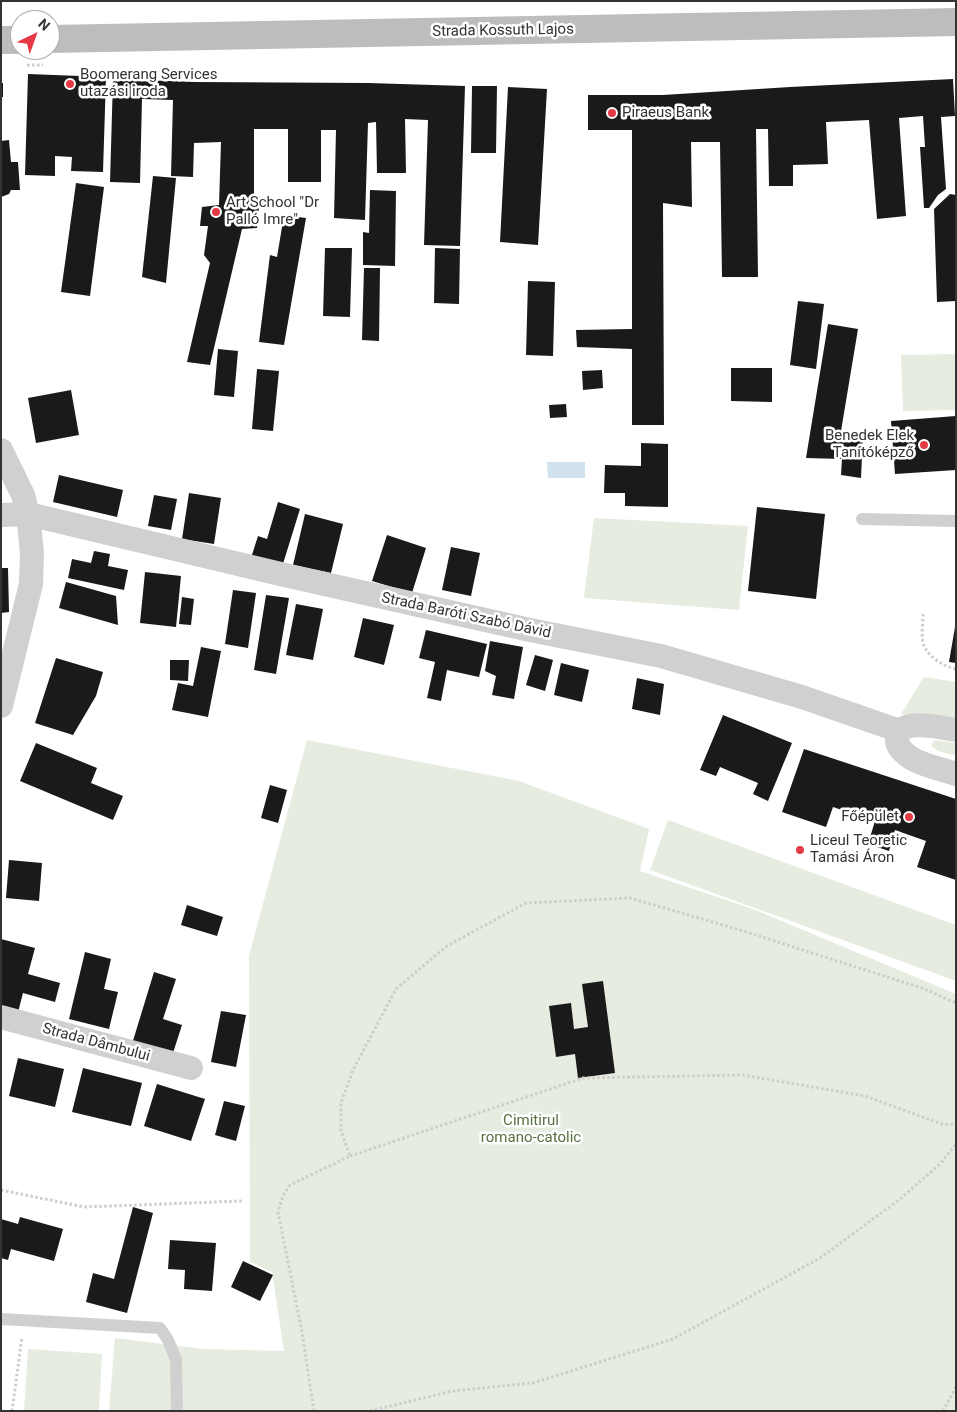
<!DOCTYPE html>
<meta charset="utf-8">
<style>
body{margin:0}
#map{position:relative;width:957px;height:1412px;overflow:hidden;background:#fff;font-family:Roboto,sans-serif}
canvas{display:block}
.frame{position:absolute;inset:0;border:2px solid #333;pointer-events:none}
.north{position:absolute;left:10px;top:10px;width:50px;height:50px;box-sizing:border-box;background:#fff;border:1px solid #adadad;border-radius:50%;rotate:42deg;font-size:14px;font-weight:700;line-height:20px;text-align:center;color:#333}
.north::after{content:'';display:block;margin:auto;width:18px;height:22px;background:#e63946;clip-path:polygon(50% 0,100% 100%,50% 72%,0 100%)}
</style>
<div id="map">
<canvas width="957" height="1412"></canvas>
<div class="frame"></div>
<div class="north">N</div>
</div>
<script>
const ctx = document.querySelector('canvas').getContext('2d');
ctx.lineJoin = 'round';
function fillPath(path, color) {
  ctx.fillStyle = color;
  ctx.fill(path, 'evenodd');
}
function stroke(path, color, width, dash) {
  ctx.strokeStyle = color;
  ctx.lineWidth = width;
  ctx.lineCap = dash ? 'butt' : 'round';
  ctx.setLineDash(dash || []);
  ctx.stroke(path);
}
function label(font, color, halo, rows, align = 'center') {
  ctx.font = font + ' Roboto,sans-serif';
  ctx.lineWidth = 5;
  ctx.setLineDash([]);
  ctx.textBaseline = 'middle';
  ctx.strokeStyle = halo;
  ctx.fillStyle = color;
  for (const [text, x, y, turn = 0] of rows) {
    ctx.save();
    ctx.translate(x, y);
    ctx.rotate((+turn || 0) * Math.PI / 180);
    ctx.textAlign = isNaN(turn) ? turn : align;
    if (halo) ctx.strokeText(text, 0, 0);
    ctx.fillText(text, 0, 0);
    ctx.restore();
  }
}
const green = new Path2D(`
 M956,354V410L903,411L901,355Z
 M594,518L748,526L739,610L584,598Z
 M924,677L956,682V721L901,714Z
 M307,740L519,781L649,829L640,871L753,909L956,994V1411H109L115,1338L203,1349L284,1351L272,1272L250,1262L249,956Z
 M934,740L956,743V756L938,751L931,746Z
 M668,820L956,925V981L650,870Z
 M28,1349L102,1354L99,1411H24Z`);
const water = new Path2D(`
 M547,462H585V478H548Z`);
const building = new Path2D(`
 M28,74L106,77L103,172L71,171L72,157L55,156V176L25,175Z
 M113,79L196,82L368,83L465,86L460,246L424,245L428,120L405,119L406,173H377L376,122L368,123L365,220L334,218L336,130H321V182H288V129H254V197L260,196L257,228L242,229L210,365L187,362L210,263L204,255L208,226H200L202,207L219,205L221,142L194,143L193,177L171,176L173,100L142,99L140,183L110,182Z
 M953,79L955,116L941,117L946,189L938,195L929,208H924L920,147H925L923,116L899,118L906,216L877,219L869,120L826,122L828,164L793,165V186H769L768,129H756L758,277H722L720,142H691L692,207L663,203L664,425H632V349L577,347L576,330L632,329V130H588V95H663L790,87Z
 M1,83H3V97H1Z
 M472,86H497L496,153H471Z
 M508,87L547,89L538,245L500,242Z
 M9,140L11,162H18L20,190H11L9,194L1,197V141Z
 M153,176L176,178L166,283L142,277Z
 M76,183L104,187L90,296L61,292Z
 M370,190L396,191L395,266L363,265V232L369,233Z
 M950,194L956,195V301L937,302L934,209Z
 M284,215L306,218L284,345L259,342L270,255L277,257Z
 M325,248H352L350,317L323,316Z
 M435,248L460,249L459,304L434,303Z
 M364,268H380L379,341L362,340Z
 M528,281L555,282L553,356L526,355Z
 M798,301L824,304L816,369L790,365Z
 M828,324L858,329L841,431L863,434L861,478L841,475L842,459L806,458Z
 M218,349L238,351L234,397L214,395Z
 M731,368H772V402L731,401Z
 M257,369L279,371L273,431L252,429Z
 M602,370L603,388L583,390L582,371Z
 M71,390L79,435L36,443L28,398Z
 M566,404L567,417L550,418L549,405Z
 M956,416V470L895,474L891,421Z
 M641,443L668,444V507L625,506V493H604L605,465L641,466Z
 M59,475L123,490L117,517L53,502Z
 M189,493L221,498L214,544L182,539Z
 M154,495L177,499L171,530L148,526Z
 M278,502L300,509L282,567L251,558L258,536L267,539Z
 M757,507L825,514L816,599L748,591Z
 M305,514L343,524L331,573L293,565Z
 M387,535L426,548L412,593L372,581Z
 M451,547L480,553L471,596L442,590Z
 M94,551L110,554L108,566L128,570L124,590L68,578L72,559L91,563Z
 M1,568H8L9,612L1,613Z
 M145,572L181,576L176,627L140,623Z
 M66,582L116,596L118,625L59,608Z
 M233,590L256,593L248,648L225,644Z
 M266,595L289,598L276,674L254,670Z
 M182,597L194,599L191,625L179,624Z
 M296,604L323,609L313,660L286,655Z
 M363,618L394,625L384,665L354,657Z
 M955,627H956V663L949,662Z
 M426,630L487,644L479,677L447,670L441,701L427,698L435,662L419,658Z
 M490,641L523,647L514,699L492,695L496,676L485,671Z
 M201,647L221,651L208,717L172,710L178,683L193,686Z
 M535,655L553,660L545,691L526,685Z
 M56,658L103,672L96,696L73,735L35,723Z
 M170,660H189L188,681L170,680Z
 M561,663L589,670L582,702L554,695Z
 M637,678L664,684L660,715L632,709Z
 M723,715L792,743L768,801L753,794L758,783L720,767L716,776L700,770Z
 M36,743L97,768L91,783L123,796L113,820L20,781Z
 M804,749L956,799V880L917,867L926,841L895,830L889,851L868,844L875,821L833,807L826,827L782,812Z
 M270,785L287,790L278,823L261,818Z
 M9,860L42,863L39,901L6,898Z
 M187,905L223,917L217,936L181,925Z
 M1,939L35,948L28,974L60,983L55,1002L23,993L17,1016L1,1012Z
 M85,952L111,959L104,989L118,992L109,1029L69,1019Z
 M154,972L176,979L163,1019L182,1025L172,1056L132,1044Z
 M603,981L615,1073L578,1078L575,1054L556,1057L549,1006L571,1003L574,1029L588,1027L582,984Z
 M221,1011L246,1015L236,1067L211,1062Z
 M18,1058L64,1069L55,1107L9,1096Z
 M83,1068L142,1083L131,1126L72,1112Z
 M157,1084L205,1099L191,1141L144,1126Z
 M224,1101L245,1106L236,1141L215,1135Z
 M133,1207L153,1213L127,1313L86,1302L93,1273L114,1279Z
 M20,1217L63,1229L54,1261L11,1249L8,1260L1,1258V1219L18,1224Z
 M170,1240L216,1243L212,1291L184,1289L185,1270L168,1269Z
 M243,1261L273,1275L260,1301L231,1287Z`);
const path = new Path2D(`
 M27,65H43
 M923,614C923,623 921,634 923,642C925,655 944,667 956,669
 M350,1156L583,1078L743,1075L865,1096L942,1124L956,1125
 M1,1190L84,1207L242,1201
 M12,1411L22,1337
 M314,1411L302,1332L278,1212L283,1196L290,1185L350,1156L341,1131V1103L353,1070L396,989L447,946L526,903L630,898L740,930L922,988L956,1003
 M370,1411L452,1391L533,1383L673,1339L820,1258L899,1200L940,1164L956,1144
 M943,1411L956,1387`);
const lane = new Path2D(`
 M862,519L956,521
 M1,1319L160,1328L168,1340L176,1360L177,1411`);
const street = new Path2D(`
 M1,450L23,495L28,514L32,553L31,584L1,706
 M1,515L28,514L289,576L530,630L661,656L802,697L900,731
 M956,730C943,728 896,716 897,740C897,747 905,754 911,758C924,766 941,769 956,774
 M1,1017L191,1068`);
const secondary = new Path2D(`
 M50,39L956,22
 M1,40H20`);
const markers = [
 [70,84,5,"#e63946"],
 [612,113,5,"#e63946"],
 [216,212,5,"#e63946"],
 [924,445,5,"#e63946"],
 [909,817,5,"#e63946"],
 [800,850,5,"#e63946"]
];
const streetNames = [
 ["Strada Kossuth Lajos",503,31,-1],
 ["Strada Baróti Szabó Dávid",466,616,12],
 ["Strada Dâmbului",96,1043,15]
];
const poiNames = [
 ["Boomerang Services",80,75],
 ["utazási iroda",80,92],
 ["Piraeus Bank",622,113],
 ["Art School \"Dr",226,203],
 ["Palló Imre\"",226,220],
 ["Benedek Elek",914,436,"right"],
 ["Tanítóképző",914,453,"right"],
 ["Főépület",899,817,"right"],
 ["Liceul Teoretic",810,841],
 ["Tamási Áron",810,858]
];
const parkNames = [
 ["Cimitirul",531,1121],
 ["romano-catolic",531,1138]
];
fillPath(green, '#e6ecdf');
fillPath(water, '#cfe2ee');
fillPath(building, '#1a1a1a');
stroke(path, '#cdcdcd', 3, [2.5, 2.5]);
stroke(lane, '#d0d0d0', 12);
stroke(street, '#d0d0d0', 24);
stroke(secondary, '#bdbdbd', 28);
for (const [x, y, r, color] of markers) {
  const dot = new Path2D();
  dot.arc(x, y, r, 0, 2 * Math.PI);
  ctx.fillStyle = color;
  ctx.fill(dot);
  stroke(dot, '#fff', 2);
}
label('15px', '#333', '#fff', streetNames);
label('15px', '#333', '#fff', poiNames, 'left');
label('15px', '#56703f', '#fff', parkNames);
</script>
